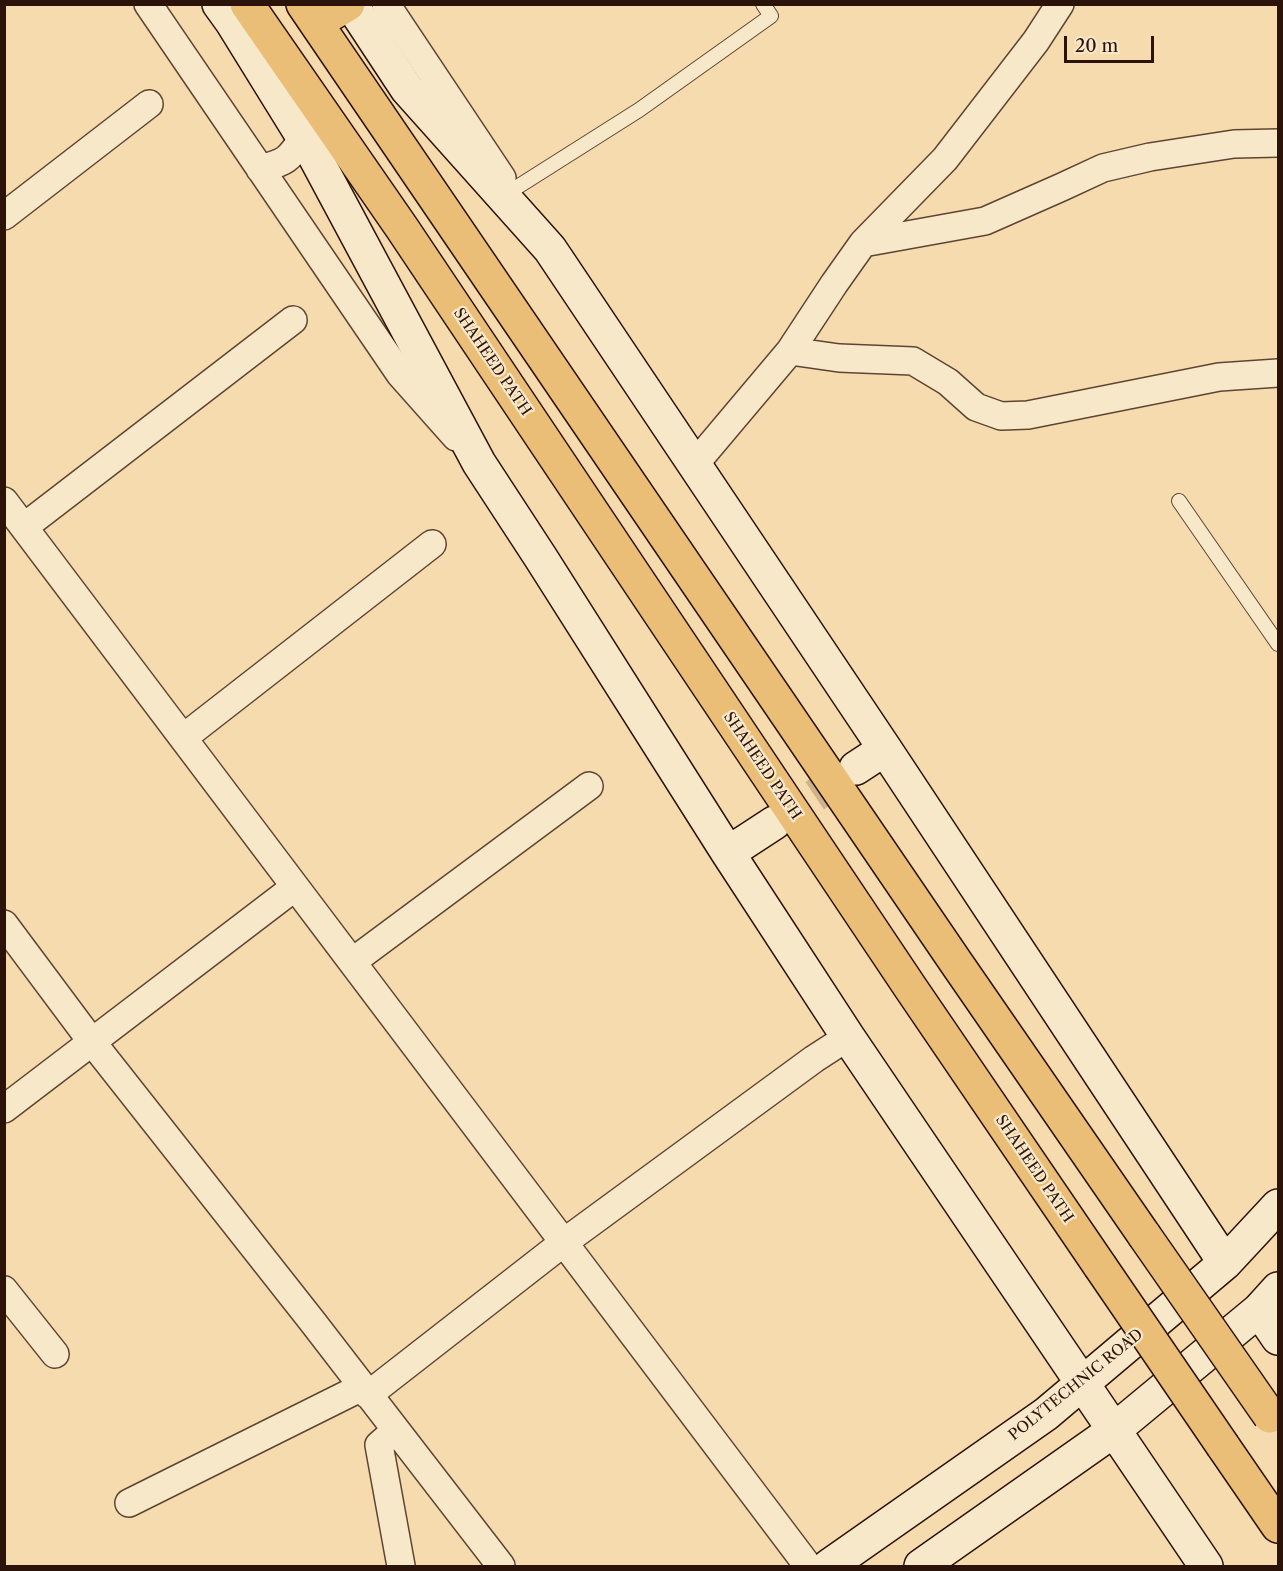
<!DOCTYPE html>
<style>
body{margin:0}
#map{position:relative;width:1283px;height:1571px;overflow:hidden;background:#f5dbad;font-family:"Libre Caslon Text",serif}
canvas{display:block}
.frame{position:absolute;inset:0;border:6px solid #2c130a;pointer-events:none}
.scale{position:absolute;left:1064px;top:36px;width:90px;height:27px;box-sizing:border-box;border:3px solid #2c130a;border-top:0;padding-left:8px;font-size:18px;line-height:21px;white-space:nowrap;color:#2c130a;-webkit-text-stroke:4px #f8e8ca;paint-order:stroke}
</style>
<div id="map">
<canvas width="1283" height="1571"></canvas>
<div class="frame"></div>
<div class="scale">20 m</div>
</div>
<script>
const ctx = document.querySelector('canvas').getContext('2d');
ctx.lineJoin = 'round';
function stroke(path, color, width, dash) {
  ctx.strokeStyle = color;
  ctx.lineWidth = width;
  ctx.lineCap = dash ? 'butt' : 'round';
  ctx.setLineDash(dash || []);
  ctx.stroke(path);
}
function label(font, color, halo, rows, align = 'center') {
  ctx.font = font + ' "Libre Caslon Text",serif';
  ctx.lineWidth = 4.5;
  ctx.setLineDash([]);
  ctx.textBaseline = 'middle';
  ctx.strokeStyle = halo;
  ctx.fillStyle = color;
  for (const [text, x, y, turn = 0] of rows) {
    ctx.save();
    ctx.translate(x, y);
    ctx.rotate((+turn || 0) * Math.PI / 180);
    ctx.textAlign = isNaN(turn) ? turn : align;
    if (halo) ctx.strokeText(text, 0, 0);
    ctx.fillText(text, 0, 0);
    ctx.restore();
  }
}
const secondaryTunnel = new Path2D(`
 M774,823L856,768`);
const lane = new Path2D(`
 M511,191L639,110L771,16L763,4
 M1179,501L1278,644`);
const street = new Path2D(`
 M148,4L400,374L456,437
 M386,4L502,178
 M260,169C287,162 288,160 304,137
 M4,216L149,104
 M863,243L985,221L1062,187L1103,168L1150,157L1234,144L1278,143
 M790,351L839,358L913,361L948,382L976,407L1001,416L1028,415L1219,377L1278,373
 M694,465L790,351L834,284L863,243L945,159L1036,41L1060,4
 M4,501L808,1566
 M24,527L293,320
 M183,738L432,544
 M4,924L92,1042L312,1321L501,1566
 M352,962L589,786
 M4,1109L295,887
 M4,1290L55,1354
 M368,1395L563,1243L814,1059L848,1037
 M396,1430L379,1445L401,1566
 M129,1503L362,1387`);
const secondary = new Path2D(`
 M219,4L232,22L313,153L479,463L541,558L728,853L848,1037L1206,1566
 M351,4L407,89L550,249L885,749L1225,1263
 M856,768L885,749
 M728,853L774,823
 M1259,1310L1278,1338
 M829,1566L1046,1414L1225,1263L1278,1206
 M921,1566L1113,1431L1259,1310L1278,1289`);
const highway = new Path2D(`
 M247,4L402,228L910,987L1100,1266
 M303,4L955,961L1144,1235
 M316,23L348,4
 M1223,1446L1278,1526`);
const highwayBridge = new Path2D(`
 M1144,1235L1270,1416
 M1100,1266L1223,1446`);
const streetNames = [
 ["SHAHEED PATH",492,362,56],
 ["SHAHEED PATH",762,766,56],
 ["SHAHEED PATH",1034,1169,56],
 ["POLYTECHNIC ROAD",1076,1385,-39]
];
stroke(secondaryTunnel, '#cdb38c', 33, [33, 16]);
stroke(lane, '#5e4533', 16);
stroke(street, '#5e4533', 30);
stroke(secondary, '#2c130a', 36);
stroke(highway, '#2c130a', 36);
stroke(lane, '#f8e8ca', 14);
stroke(street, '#f8e8ca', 27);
stroke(secondary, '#f8e8ca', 33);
stroke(highway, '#eabe76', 33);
stroke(highwayBridge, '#2c130a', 36, []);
stroke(highwayBridge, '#eabe76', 33);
label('15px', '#2c130a', '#f8e8ca', streetNames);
</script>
